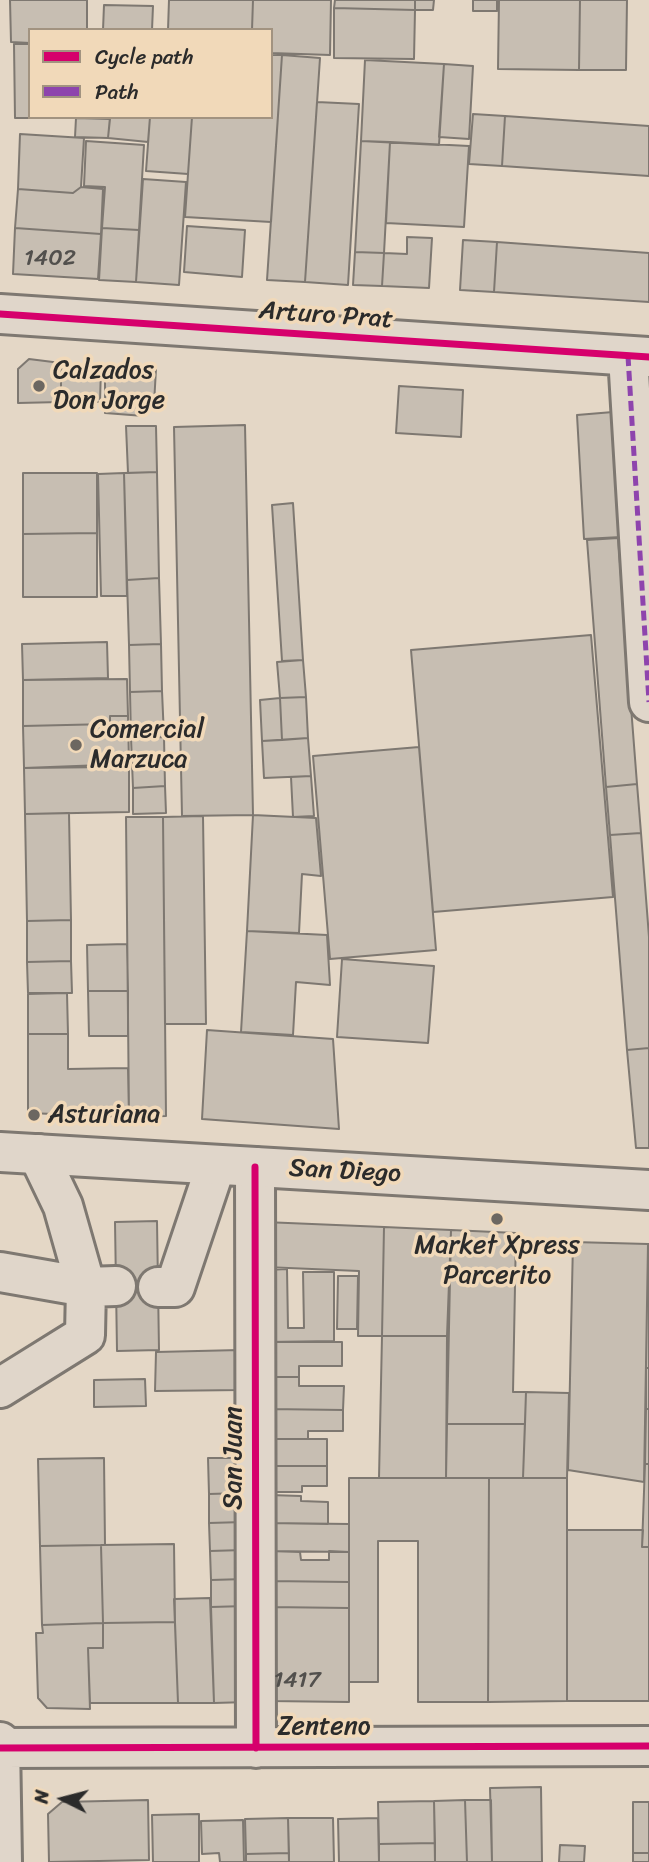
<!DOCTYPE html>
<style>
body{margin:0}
#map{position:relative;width:649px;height:1862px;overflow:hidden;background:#e4d7c6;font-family:Sriracha,sans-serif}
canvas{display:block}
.legend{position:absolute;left:28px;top:28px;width:245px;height:91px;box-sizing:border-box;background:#f1d9b9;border:2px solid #a29380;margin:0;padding:9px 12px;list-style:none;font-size:21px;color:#2b2b2b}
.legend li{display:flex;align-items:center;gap:14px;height:35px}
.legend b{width:35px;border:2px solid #a29380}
.north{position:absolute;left:28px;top:1764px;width:70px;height:70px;-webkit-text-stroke:5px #f1d9b9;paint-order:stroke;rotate:276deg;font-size:19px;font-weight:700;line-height:28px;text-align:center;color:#2b2b2b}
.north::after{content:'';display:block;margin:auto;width:24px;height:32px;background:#2b2b2b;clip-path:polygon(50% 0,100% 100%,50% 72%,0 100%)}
</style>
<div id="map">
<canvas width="649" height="1862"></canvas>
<ul class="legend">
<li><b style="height:9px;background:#d6006c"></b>Cycle path</li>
<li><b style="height:9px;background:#8e44ad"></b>Path</li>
</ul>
<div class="north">N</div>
</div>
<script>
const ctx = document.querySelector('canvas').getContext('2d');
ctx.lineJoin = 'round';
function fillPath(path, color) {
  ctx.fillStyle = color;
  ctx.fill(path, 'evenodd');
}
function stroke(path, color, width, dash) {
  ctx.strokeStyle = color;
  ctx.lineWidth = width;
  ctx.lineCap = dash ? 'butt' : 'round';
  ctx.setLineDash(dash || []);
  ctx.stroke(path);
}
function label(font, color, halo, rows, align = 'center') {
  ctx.font = font + ' Sriracha,sans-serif';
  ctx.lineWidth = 7;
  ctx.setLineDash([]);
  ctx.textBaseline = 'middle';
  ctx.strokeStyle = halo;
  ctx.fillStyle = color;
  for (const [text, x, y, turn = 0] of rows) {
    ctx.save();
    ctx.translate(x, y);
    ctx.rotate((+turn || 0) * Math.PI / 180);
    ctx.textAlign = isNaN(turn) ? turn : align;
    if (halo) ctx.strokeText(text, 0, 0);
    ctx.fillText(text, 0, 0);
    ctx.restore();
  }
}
const building = new Path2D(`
 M10,0H87V30H30V43L11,42Z
 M169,0H253L252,30H168Z
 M253,0H331L330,55L271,53V30H252Z
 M335,0H415V10L334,8Z
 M415,0H434L433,10H415Z
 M473,0H497V11H473Z
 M499,0H580L579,70L498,69Z
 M580,0H627L626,70H579Z
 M104,5L153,6L152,30H103Z
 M334,8L415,10L414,59L334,58Z
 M14,44H30V117L57,118H15Z
 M271,55H282L271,222L185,217L192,117H271Z
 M282,55L320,58L305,282L267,280Z
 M365,60L444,64L439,145L361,141Z
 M444,64L473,66L469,139L439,137Z
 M317,102L359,104L348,285L305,282Z
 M473,114L505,116L502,166L469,164Z
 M505,116L649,126V176L502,166Z
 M110,117H150L148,142L108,138Z
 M150,117H192L188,174L146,171Z
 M76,118L110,119L108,138L75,137Z
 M20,134L84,138L81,187L73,193L18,189Z
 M86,141L144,145L139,230L102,228L105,187L84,186Z
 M361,141L390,142L384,253L355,252Z
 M390,142L469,146L464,227L386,223Z
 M143,179L186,182L179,285L136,282Z
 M81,187L103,189L101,234L15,228L18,189L73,193Z
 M187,226L245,230L242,277L184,272Z
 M15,228L101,234L98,279L13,274Z
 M102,228L139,230L136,282L99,280Z
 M407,237L432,238L429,288L382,286L384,253L407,254Z
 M463,240L497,242L494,292L460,290Z
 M497,242L649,253V302L494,292Z
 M355,252L384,253L382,286L353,285Z
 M29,359L61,363V402L18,403V369Z
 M61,363L101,367L100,402H61Z
 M105,366L156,369L154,404L144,403V416L105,413Z
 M399,386L463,390L461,437L396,433Z
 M613,412L621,537L584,539L577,415Z
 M245,425L253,815L182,816L174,427Z
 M126,426H156L157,472L128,473Z
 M157,472L159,578L127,580L124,473Z
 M23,473H97V533L23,534Z
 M124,473L127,596H101L98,474Z
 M293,503L303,660L282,661L272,505Z
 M97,533V597H23V534Z
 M618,538L637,784L606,787L587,540Z
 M159,578L161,644L129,645L127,580Z
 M591,635L613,897L433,912L411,650Z
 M107,642L108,678L23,680L22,644Z
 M161,644L162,691L130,692L129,645Z
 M303,660L306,697L280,698L277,662Z
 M127,679L128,716H110V724L23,726V680Z
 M162,691L164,737L131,738L130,692Z
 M306,697L308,738L282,740L280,698Z
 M280,698L282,740L262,741L260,700Z
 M110,716H128L129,764L24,768L23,726L110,724Z
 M164,737L165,786L133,788L131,738Z
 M308,738L311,776L264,778L262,741Z
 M419,747L436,950L330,959L313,756Z
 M110,764H129V812L25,814L24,768L110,767Z
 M311,776L314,816L293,817L291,777Z
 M637,784L641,833L610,835L606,787Z
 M165,786L166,813L133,814V788Z
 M69,813L71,920L27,921L25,814Z
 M253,815L316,818L321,876L302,874L299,933L247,931Z
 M203,816L206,1024H165L163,817Z
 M126,817H163L166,1116L129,1117Z
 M641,833L649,937V1048L627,1050L610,835Z
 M71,920V961L27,962V921Z
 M247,931L327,935L330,985L296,982L293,1035L241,1032Z
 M127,944L128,991H88L87,945Z
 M342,959L434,966L428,1043L337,1037Z
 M71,961L72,993H28L27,962Z
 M88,991H128V1036H89Z
 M67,993L68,1034H28V994Z
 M207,1030L333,1039L339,1129L202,1119Z
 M28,1034H68V1069L128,1068L129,1117L28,1113Z
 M649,1048V1148H636L627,1050Z
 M157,1221L159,1350L117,1351L115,1222Z
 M264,1222L384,1227L382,1336H358L359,1271L265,1267Z
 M384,1227L451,1230L447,1336H382Z
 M451,1230L516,1233L513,1392H526L525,1424H447Z
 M573,1242L648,1244L644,1482L568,1470Z
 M648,1244H649V1368H646Z
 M287,1269L288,1328H304L303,1272H334V1341L267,1342V1270Z
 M338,1276H358L357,1329H337Z
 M382,1336H447L446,1478H379Z
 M267,1342H342V1366H299V1377H268Z
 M240,1350L241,1390L155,1391L156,1352Z
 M646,1368H649V1409H646Z
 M268,1377H299V1386H344L343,1410L269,1409Z
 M145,1379L146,1406L94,1407V1380Z
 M526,1392L569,1393L567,1478H523Z
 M269,1409L343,1410V1431H308V1439H270Z
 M646,1409H649V1464H645Z
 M447,1424H525L523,1478H446Z
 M270,1439H327V1466H270Z
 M104,1458L105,1545L40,1546L38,1459Z
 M208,1458H243V1493L209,1494Z
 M645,1464H649V1547H642Z
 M270,1466H327V1486H302V1492H270Z
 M349,1478H489L488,1702H418V1541H378V1682H349Z
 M489,1478H567V1701L488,1702Z
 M243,1493L244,1522L209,1523V1494Z
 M269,1495L301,1496V1501L328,1502V1524L269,1523Z
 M244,1522V1550L210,1551L209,1523Z
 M269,1523L349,1524V1552L269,1551Z
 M567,1530H643L642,1547H649V1701H567Z
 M174,1544L175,1622L103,1623L101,1545Z
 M101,1545L103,1623L42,1625L40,1546Z
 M244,1550L245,1579L211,1580L210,1551Z
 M269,1551L300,1552L301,1560H329V1551L349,1552V1582L269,1581Z
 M245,1579L246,1606L211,1607V1580Z
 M269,1581L349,1582V1608L269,1607Z
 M210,1598L214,1703H178L174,1599Z
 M246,1606L248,1702L214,1703L211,1607Z
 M269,1607L349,1608V1702L269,1701Z
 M175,1622L178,1703H90L88,1648H103V1623Z
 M103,1623V1648H88L90,1709L47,1708L38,1698L36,1633H43L42,1625Z
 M541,1787L542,1862H492L490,1788Z
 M148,1800L149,1860L49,1862L48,1814L62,1802Z
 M465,1800L467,1862H435L434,1801Z
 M465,1800H491L492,1862H467Z
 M434,1801L435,1843L379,1844L378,1802Z
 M633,1802H649V1853H633Z
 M199,1814V1862H153L152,1815Z
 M288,1818L289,1853L246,1854L245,1819Z
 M288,1818H333L334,1862H289Z
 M378,1818L379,1862H339L338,1819Z
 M243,1820L244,1862H220L219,1853L202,1854L201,1821Z
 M435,1843V1862H379V1844Z
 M560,1845L585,1846L584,1862H559Z
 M289,1853V1862H246V1854Z
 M633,1853H649V1862H633Z`);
const minor = new Path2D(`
 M0,314L649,357
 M628,356L649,702
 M255,1167L256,1748
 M0,1272L86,1287L116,1286
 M158,1287H175L216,1165
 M0,1388L85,1335L86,1287L63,1206L38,1154
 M0,1742L2,1862
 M0,1748L649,1746`);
const major = new Path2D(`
 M0,1152L649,1190`);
const quiet = new Path2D(`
 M628,356L649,702`);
const cycleway = new Path2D(`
 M0,314L649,357
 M255,1167L256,1748
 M0,1748L649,1746`);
const markers = [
 [39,386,7,"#6c6761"],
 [76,745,7,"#6c6761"],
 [34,1115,7,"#6c6761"],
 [497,1219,7,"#6c6761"]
];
const numberNames = [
 ["1402",50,259],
 ["1417",297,1681]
];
const streetNames = [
 ["Arturo Prat",326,316,4],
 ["San Diego",345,1172,3],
 ["San Juan",234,1458,-90],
 ["Zenteno",324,1727]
];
const poiNames = [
 ["Calzados",53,371],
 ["Don Jorge",53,401],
 ["Comercial",90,730],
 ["Marzuca",90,760],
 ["Asturiana",48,1115],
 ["Market Xpress",497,1246,"center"],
 ["Parcerito",497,1276,"center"]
];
fillPath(building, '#c7beb2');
stroke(building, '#7e7871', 2);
stroke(minor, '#7e7871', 44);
stroke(major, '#7e7871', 44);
stroke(minor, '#e0d6ca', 38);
stroke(major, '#e0d6ca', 38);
stroke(quiet, '#8e44ad', 5, [10, 5]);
stroke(cycleway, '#d6006c', 7);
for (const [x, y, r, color] of markers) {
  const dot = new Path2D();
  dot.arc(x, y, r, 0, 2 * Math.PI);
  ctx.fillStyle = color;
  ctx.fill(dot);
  stroke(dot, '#f1d9b9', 2.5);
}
label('23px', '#52504d', null, numberNames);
label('26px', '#2b2b2b', '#f1d9b9', streetNames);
label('26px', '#2b2b2b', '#f1d9b9', poiNames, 'left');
</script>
